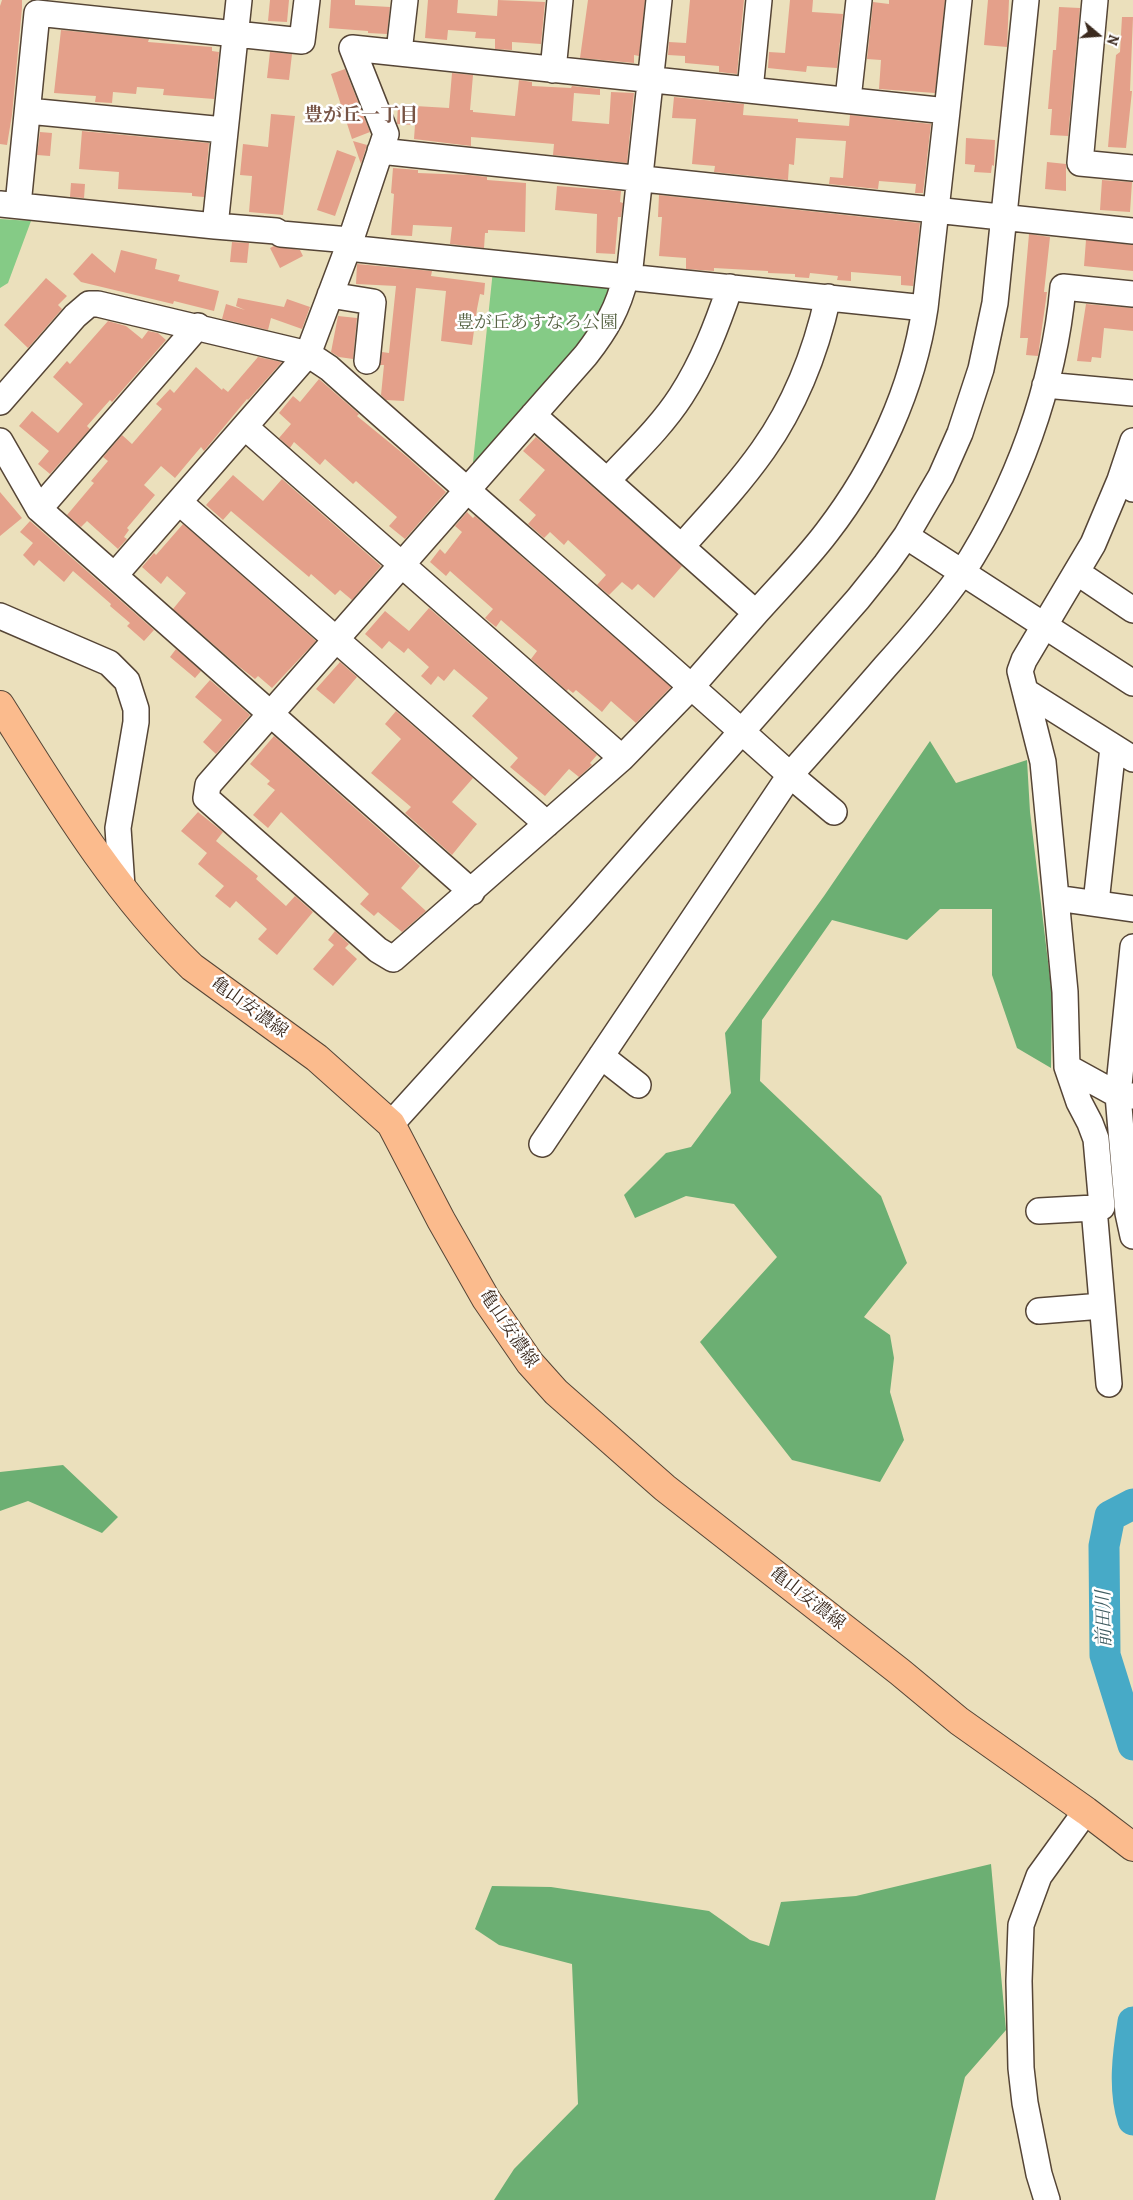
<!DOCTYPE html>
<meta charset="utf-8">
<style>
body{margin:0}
#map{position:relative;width:1133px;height:2200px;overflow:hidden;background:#ebe0bc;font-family:Alegreya,serif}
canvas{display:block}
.north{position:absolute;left:1073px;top:10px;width:50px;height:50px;-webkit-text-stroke:4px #fff;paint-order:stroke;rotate:108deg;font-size:14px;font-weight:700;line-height:20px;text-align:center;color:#3b2a1e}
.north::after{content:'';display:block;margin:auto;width:18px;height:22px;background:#3b2a1e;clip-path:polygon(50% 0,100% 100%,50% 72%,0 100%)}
</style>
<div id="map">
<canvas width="1133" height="2200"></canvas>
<div class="north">N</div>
</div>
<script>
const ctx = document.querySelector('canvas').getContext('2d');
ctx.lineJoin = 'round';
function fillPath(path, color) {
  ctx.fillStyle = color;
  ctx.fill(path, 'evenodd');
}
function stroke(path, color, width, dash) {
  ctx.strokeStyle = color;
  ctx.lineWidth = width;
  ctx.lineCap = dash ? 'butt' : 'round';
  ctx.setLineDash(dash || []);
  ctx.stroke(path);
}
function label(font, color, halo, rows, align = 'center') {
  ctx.font = font + ' Alegreya,"Noto Serif JP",serif';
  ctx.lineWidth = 5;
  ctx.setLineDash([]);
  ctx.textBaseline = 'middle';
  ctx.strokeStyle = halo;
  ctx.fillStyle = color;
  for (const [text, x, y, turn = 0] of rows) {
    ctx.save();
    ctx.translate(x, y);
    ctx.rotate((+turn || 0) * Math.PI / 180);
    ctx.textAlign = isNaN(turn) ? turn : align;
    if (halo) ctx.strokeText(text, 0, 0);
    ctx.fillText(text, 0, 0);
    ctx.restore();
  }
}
const green = new Path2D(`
 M0,219L31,221L8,283L0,288Z
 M493,270L609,285L612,291L603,318L472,472Z`);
const forest = new Path2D(`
 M930,741L956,783L1027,760L1030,812L1052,995L1051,1068L1017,1048L992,975V909H940L907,940L832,920L762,1020L760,1081L881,1196L907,1263L864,1317L890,1335L894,1358L890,1392L904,1440L880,1482L792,1460L700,1342L777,1257L734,1204L686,1196L635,1218L624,1195L666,1153L691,1147L731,1093L725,1033L824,896Z
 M63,1465L118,1517L102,1533L28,1501L0,1511V1472Z
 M991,1864L1006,2030L965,2077L935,2200H494L514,2169L578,2104L572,1964L499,1945L475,1929L492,1886L551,1887L709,1911L750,1940L769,1946L781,1902L856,1896Z`);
const river = new Path2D(`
 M1133,1504L1110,1516L1104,1546L1105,1655L1133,1745
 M1133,2022C1128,2053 1123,2089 1133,2120`);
const building = new Path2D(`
 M2,0H22V8L12,115L7,145L0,144V6Z
 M270,0H289L287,22L268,21Z
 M331,0H355V5L390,7L387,34L368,33V31L329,28Z
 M428,0H458L457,13L497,16L498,0L545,2L541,44L512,42V50L495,49V39L475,38L476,32L448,30L447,40L425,38Z
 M588,0H645L639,56L634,55V63L580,58Z
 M690,0H744L737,74L719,72V66L685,63V56L668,55L669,42L686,43Z
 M790,0H813L812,12L843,14L837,68L807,66L806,72L768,68L769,52L785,53Z
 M889,0H945L935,93L879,89L881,60L867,59L873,2L889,4Z
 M988,0H1009L1007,47L984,45Z
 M1059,7L1080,8L1068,136L1050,135L1052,109H1048L1053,50H1056Z
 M1122,17H1133L1130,91H1132L1126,148L1108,147L1116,55L1120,52Z
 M61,30L149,39L148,42L212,47V51L219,52L214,99L163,95L164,89L137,87L136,94L113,92L112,103L95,102L96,96L54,93Z
 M270,52L292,54L289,80L267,78Z
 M345,69L370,132L352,139L331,74Z
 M452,73L473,75L470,110H473V112L515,116L519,80L532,82V86L571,88L572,86L600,89V95L574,93L572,121L609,124L611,92L634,93L627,163L553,155L554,144L471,137V146L414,139L415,125L397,124L398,105L449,108Z
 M674,97L744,104L743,115L798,119V122L849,126L850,115L931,124L923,193H915L916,184L879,181L878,189L829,184L830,177L843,178L846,141L796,138L794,165L789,164L788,180L714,172L715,166L692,164L696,119L672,118Z
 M271,114L295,116L283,215L249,212L252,176L240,175L243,144L268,147Z
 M82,131L209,143L204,197L192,196V193L118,189L119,172L79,169Z
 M40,132L52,133L50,156L37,155Z
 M966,138L995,140L994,166L992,165L991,173L974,172L975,165L965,164Z
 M353,141L367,145L361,164Z
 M337,150L356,157L335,216L317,210Z
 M1047,162L1066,164V191L1045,189Z
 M393,168L418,170V173L470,175L487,177V180L526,183L525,232L488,230V233H485L484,248L450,244L452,227L413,225L412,236L391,235L394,194L391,193Z
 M1102,180L1132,182L1130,212L1100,210Z
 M71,183L85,184L84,198L70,197Z
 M557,186L621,191L620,202L623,203L621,217H618L615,254L596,253L597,214L555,210Z
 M659,195L920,223L913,286L901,285V276L851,272V281L837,280L838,276L810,273L809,278L795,277V274L768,273V271L714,268V271L686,269V258L659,256L662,217H658Z
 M1029,234L1050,237L1044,292H1047L1038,356L1026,355L1028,338H1020Z
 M1086,240L1133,245V271L1084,266Z
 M232,242L249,243L247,263L230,262Z
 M274,246L300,250L303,256L280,268L270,248Z
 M121,250L157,259L155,269L180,275L178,281L219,291L214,311L174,301L173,304L81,282L73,274L92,253L115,273Z
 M357,264L432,271L431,276L485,283L484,295L480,294L477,309L472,345L441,341L446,291L416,288L404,401L386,400L381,395L384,365H380L382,352L389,353L396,286L356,284Z
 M46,278L67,296L58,305L62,309L28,348L4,325Z
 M238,298L284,307L287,299L310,307L302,329L271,318L268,330L222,319L226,304L245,310L236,306Z
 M1086,304L1133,308V331L1104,328L1101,358L1092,357L1091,362L1077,361Z
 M338,316L357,318L353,359L339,357L331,352Z
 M108,321L126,326L142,339L148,331L158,333L166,340L112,402L110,400L87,426L90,429L50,474L38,464L49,451L19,426L32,411L58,433L83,404L53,377L67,361L70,364Z
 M258,357L282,362L248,400L247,399L204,451L201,447L175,478L161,466L144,485L155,495L127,528L129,530L124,537L127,539L118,549L87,521L81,527L67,515L94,483L91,481L108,461L103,457L122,435L132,444L162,409L156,404L170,389L174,393L196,367L222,390L223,388L228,392Z
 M319,379L359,414L357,416L406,456L446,492L405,539L389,526L397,517L356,481L353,484L325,459L320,465L294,442L290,448L279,438L291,424L279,413L293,396L300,402Z
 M536,437L682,566L654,598L638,584L632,590L622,582L609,595L597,585L606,575L601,570L568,540L564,545L550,532L544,538L528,524L536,515L519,500L545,470L523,451Z
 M233,475L263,501L282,479L381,566L352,600L340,590L335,595L311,574L309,577L231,511L223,520L206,505Z
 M0,492L22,518L0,536Z
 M467,512L473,518L475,516L671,687L636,723L611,701L602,712L576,690L573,693L568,689L567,691L531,659L537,651L501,620L496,627L485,618L493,609L450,571L446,576L430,562L440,549L445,554L462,532L455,526Z
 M30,521L154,630L144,641L127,626L130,623L110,606L111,604L73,571L64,582L39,560L34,566L23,555L33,543L20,532Z
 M183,524L316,641L272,688L258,676L255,679L237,665L173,609L186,593L167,576L161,584L142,567L154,553L156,555Z
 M429,608L597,755L590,763L592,765L579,777L569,769L545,796L510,767L518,758L472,716L488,698L454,669L444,681L438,676L431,685L421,676L429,667L408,648L404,653L389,641L382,649L365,634L385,611L409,631Z
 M176,649L201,671L195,678L170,657Z
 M340,662L357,677L334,704L316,689Z
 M210,680L250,715L216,754L203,742L222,720L195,697Z
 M396,711L473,778L452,802L477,824L452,855L405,813L411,807L371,773L401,739L385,724Z
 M274,736L420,866L401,888L426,911L402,932L378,912L374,916L360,904L369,894L281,812L268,828L253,815L275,790L267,784L270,781L250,764Z
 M198,812L223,832L216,841L258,876L256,879L286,906L295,896L313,912L277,955L258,939L267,929L236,901L230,908L215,896L224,886L198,864L207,853L181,831Z
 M335,931L349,944L345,948L357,959L333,986L313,969L334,945L328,940Z`);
const minor = new Path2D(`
 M1095,0L1080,163L1133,168
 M399,52L405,0
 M553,70L560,0
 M750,90L759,0
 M848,99L859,0
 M28,111L224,130
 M380,151L1133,231
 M0,204L215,226L239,0
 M18,205L37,13L302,41L307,0
 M215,226L276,231L281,234L349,240
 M348,248L925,308C913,389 877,467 827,532C805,561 780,586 756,613L533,415
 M626,276C618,309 606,329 586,355L208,785L206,798L378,950L393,959L622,758L692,686L756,613
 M629,277L659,0
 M330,295L373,302L367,361
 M925,308L947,111
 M1045,385L1133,393
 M0,402L75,316L89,304H98L308,354L329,368C482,505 638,637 790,775C822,739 854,703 885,667C912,637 939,606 962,573C1017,488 1054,387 1063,287L1133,294
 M245,427L622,758
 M0,441L39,509L472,892
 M1133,441L1120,480L1133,489
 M608,480C633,453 661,427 681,396C703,362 717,325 730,287
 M179,502L547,824
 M39,509L198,326
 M906,536L1133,683
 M682,546C710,515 739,484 763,450C795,405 816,351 828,297
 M1078,573L1133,610
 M115,575L308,354L348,248L386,134L352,48L947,111L959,0
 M0,616L109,663L127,681L136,709V722L118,828L122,887
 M1025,691L1133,759
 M1056,898L1133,909
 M1096,903L1113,747
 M1133,947L1118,1095L1128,1213L1133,1236
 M601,1056L638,1085
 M1067,1067L1118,1095L1133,1096
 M391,1124L583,912L858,599L886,564L906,536L941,476L960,433L981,369L995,303L1026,0
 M542,1144L790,775L834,812
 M1039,1211L1094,1208
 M1039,1311L1102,1306
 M1109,1384L1094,1208L1102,1207L1096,1139L1090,1123L1079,1102L1067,1067L1065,992L1043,762L1020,671L1024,660L1093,544L1120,480
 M1047,2200L1039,2174L1025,2103L1021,2068L1019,1981L1021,1925L1039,1876L1086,1811`);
const major = new Path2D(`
 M0,705C58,797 114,891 192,967L317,1058L391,1124L441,1220L486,1299L530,1363L556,1392L665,1488L900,1672L959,1721L1086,1811L1133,1847`);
const parkNames = [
 ["豊が丘あすなろ公園",537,324]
];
const streetNames = [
 ["亀山安濃線",249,1008,36],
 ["亀山安濃線",508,1329,56],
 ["亀山安濃線",807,1599,38]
];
const neighbourhoodNames = [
 ["豊が丘一丁目",361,116]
];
const waterNames = [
 ["前田川",1105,1619,-91]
];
fillPath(green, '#85cb86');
fillPath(forest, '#6caf73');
stroke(river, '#47aac7', 31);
fillPath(building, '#e4a08a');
stroke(minor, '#554536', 28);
stroke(major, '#554536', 30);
stroke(minor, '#fff', 25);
stroke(major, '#fbbb8d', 28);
label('18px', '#556242', '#fff', parkNames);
label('18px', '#3b2a1e', '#fff', streetNames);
label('bold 19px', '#765344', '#fff', neighbourhoodNames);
label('italic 19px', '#405d62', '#fff', waterNames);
</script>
